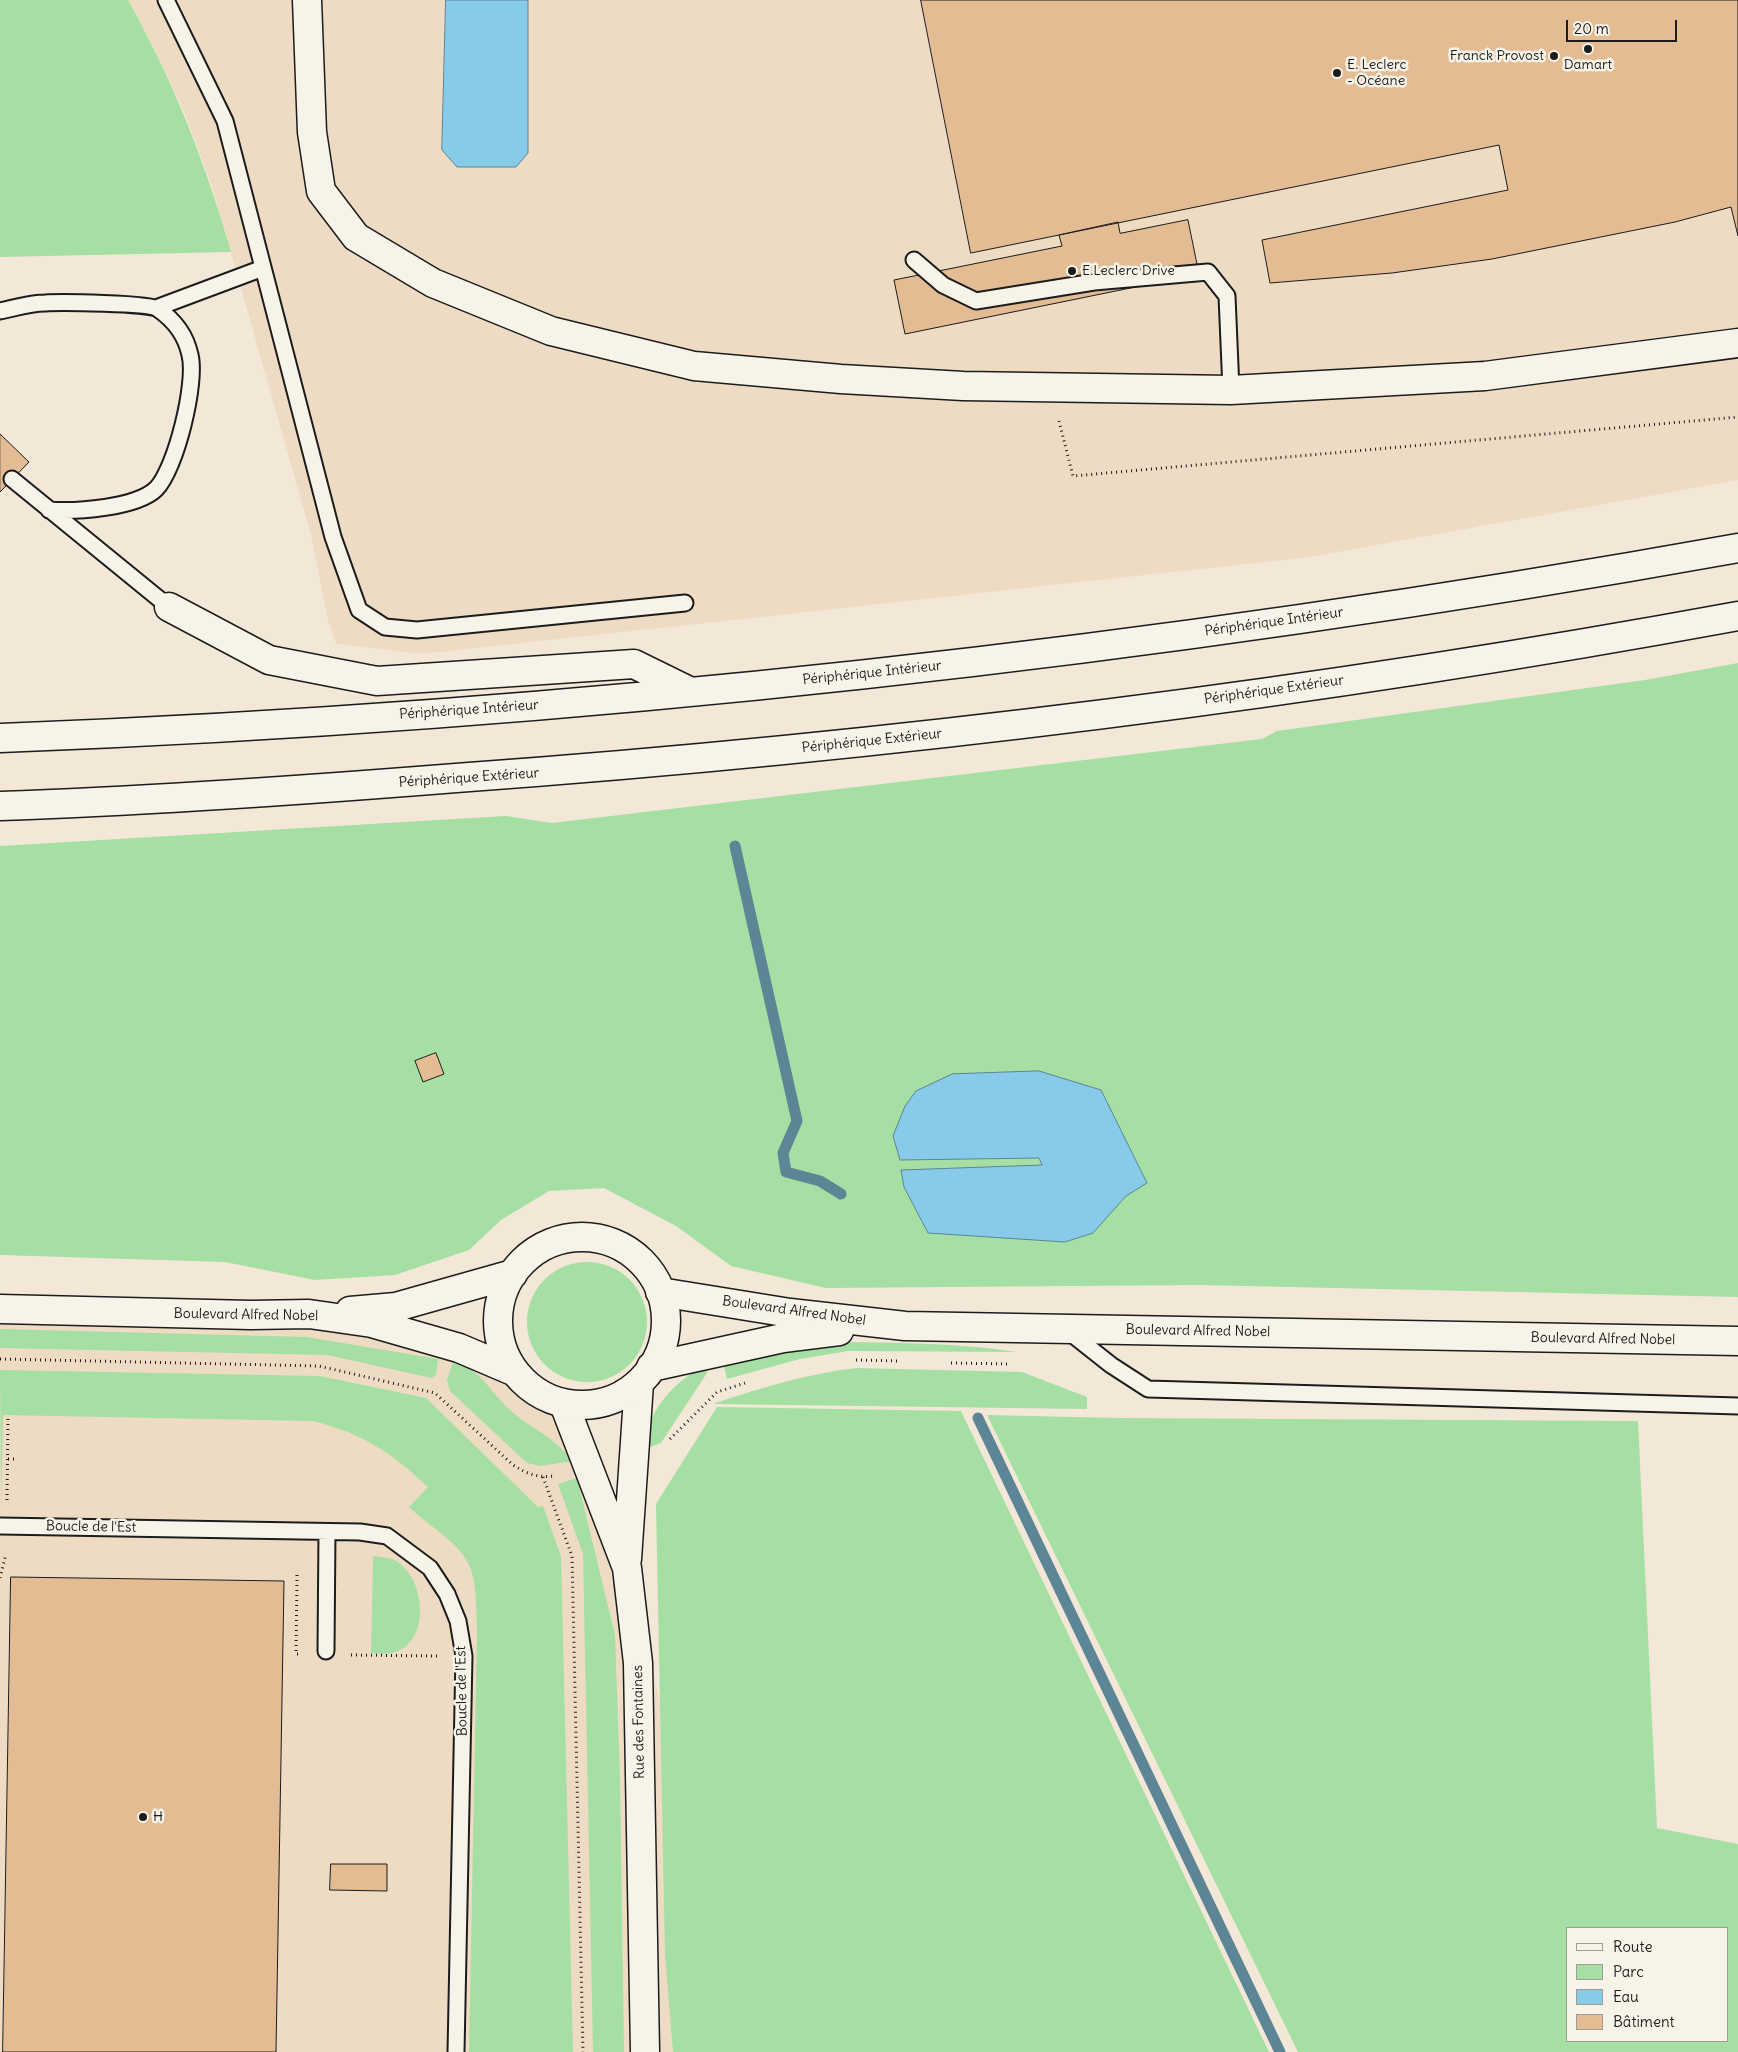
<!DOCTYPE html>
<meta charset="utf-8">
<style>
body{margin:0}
#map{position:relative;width:1738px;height:2052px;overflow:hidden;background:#f3e8d7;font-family:Delius,sans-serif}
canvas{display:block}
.legend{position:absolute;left:1566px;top:1927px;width:162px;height:115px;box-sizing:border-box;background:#f7f3e8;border:1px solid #9f9d96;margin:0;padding:6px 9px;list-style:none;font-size:15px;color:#1c1c1c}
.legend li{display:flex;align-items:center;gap:10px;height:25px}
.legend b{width:25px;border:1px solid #9f9d96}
.scale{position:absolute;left:1566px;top:20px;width:111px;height:22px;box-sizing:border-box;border:2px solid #1c1c1c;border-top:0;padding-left:6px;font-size:15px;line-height:18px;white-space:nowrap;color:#1c1c1c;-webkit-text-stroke:4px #f7f3e8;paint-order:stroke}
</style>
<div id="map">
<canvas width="1738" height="2052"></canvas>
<ul class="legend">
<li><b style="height:6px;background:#f7f3e8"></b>Route</li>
<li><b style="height:14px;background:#a6dfa4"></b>Parc</li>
<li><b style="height:14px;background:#87cbe8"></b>Eau</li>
<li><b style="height:14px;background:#e3bc94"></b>Bâtiment</li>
</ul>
<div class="scale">20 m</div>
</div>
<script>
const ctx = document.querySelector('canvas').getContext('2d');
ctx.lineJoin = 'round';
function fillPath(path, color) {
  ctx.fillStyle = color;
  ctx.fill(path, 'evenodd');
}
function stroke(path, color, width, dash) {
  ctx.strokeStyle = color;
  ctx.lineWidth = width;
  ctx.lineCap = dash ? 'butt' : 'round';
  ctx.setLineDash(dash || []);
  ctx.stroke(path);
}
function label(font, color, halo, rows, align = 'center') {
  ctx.font = font + ' Delius,sans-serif';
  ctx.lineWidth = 5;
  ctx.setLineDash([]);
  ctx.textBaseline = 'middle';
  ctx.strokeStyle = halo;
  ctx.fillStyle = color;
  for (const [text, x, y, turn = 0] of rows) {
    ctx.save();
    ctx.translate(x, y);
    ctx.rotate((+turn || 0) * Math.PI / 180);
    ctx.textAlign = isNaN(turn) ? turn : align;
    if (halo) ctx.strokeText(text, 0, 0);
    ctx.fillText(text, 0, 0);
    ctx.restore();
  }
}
const built = new Path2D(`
 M128,0H1738V480L1310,557L422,654L336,644L327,617L311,535L212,186L186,116L148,36Z
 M0,1311L372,1323L513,1371L564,1404L627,1568L746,2052H0Z`);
const green = new Path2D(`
 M0,0H128C173,80 206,164 231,252L0,257Z
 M1738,663V1297L1200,1285L826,1288L731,1266L676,1226L604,1188L549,1191L501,1220L469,1250L395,1275L315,1280L225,1262L0,1255V846L506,816L552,823L1262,739L1277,731L1645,680Z
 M527 1322a60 60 0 1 1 120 0a60 60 0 1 1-120 0Z
 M0,1329L307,1337L438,1359L436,1375L432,1378L327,1355L0,1348Z
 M846,1342C903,1343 960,1343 1016,1352L848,1351L800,1359L727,1379L723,1362L753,1355Z
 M453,1362C479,1368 489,1389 506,1406C528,1429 551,1432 572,1461L540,1466L527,1463L450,1391L447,1380Z
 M702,1367H708L707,1373L661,1443L645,1449C644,1414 674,1382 702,1367Z
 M856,1368L1022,1372L1087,1397V1409L713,1404C760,1388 806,1374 856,1368Z
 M0,1370L320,1376L426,1398L538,1507L543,1506L561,1556L573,2052H469L477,1632C476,1613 477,1592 472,1573C465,1545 429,1527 409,1507L428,1487C392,1453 362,1433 313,1421L3,1415L1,1500Z
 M717,1407L961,1411L1269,2052H673L665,1954L656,1504Z
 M987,1415L1119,1418L1638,1421L1657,1828L1738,1844V2052H1298ZM1567,1928H1727V2041H1567Z
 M577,1478L615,1635L620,1778L624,2052H593L583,1554L558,1484Z
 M373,1556C380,1557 389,1557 396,1561C424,1577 431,1637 398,1651C389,1655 380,1654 371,1653Z`);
const water = new Path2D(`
 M446,0H528V153L516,167H457L442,150Z
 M1039,1071L1101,1090L1147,1183L1126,1196L1093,1233L1065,1242L928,1233L904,1187L901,1170L1042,1165L1039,1158L900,1160L893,1136L905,1106L916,1091L952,1074Z`);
const stream = new Path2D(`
 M735,846L797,1121L783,1153L786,1172L820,1181L841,1194
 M978,1418L1280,2052`);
const building = new Path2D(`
 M921,0H1738V236L1731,207L1675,222L1492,259L1392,273L1270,283L1262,240L1508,190L1499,145L971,253Z
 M1188,220L1199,274L905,334L894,280L1062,246L1059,235L1118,222L1120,233Z
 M0,434L29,462L0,492Z
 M436,1053L444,1074L423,1082L415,1061Z
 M11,1577L284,1581L276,2052H3Z
 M331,1864H387V1891L330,1890Z`);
const path = new Path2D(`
 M1059,421L1073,476L1738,417
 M0,1359L319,1366L435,1393L513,1465C527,1474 538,1478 555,1476
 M856,1360L900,1361
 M951,1363L1010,1364
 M670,1439L717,1392L745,1383
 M8,1459H17
 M543,1477L572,1556L583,2052
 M7,1500L8,1418
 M297,1575L296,1654H300
 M0,1578L6,1554
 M351,1655L437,1656`);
const service = new Path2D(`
 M166,0L225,121L333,537L359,610L385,627L417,630L685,603
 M914,260L943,285L976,301L1094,282L1208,272L1227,296L1231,390
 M156,308L263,268
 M0,311C15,308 30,303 45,303C60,302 150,303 158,309C174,320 186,336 190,355C197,382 176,469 156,489C136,508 76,512 49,510
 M12,479L169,607
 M1068,1331L1111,1365L1148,1389L1738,1406
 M0,1526L360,1532L387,1536L430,1568L447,1594L458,1621L464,1656L456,2052
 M326,1651L327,1532`);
const minor = new Path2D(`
 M307,0L312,132L321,191L356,237L433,283L551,331L694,366L841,379L963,386L1231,390L1485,376L1738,343`);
const tertiary = new Path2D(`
 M564,1404L627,1568L638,1663L645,2052
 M627,1559L639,1383`);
const secondary = new Path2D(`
 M498 1321a84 84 0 1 1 168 0a84 84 0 1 1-168 0Z
 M660,1292L790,1313L905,1326L1738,1341
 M0,1309L251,1315L309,1314L372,1323L459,1348L513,1371
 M350,1311L396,1307L513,1274
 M651,1367L783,1338L839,1331`);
const trunk = new Path2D(`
 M169,607L269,660L377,681L634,664L689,691
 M0,738C583,716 1164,651 1738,548
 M0,806C152,801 305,790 456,778C886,747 1314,694 1738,616`);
const markers = [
 [1588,49,5,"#1c1c1c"],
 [1554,56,5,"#1c1c1c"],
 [1337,73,5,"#1c1c1c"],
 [1072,271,5,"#1c1c1c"],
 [143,1817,5,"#1c1c1c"]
];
const poiNames = [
 ["Franck Provost",1544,56,"right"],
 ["E. Leclerc",1347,65],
 ["- Océane",1347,81],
 ["Damart",1588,65,"center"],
 ["E.Leclerc Drive",1082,271],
 ["H",153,1817]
];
const streetNames = [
 ["Périphérique Intérieur",1274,622,-8],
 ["Périphérique Intérieur",872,673,-6],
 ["Périphérique Extérieur",1274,690,-8],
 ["Périphérique Intérieur",469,710,-4],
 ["Périphérique Extérieur",872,741,-6],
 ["Périphérique Extérieur",469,778,-4],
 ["Boulevard Alfred Nobel",794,1311,8],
 ["Boulevard Alfred Nobel",246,1315,1],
 ["Boulevard Alfred Nobel",1198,1331,1],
 ["Boulevard Alfred Nobel",1603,1339,1],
 ["Boucle de l'Est",91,1527,1],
 ["Boucle de l'Est",462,1691,-91],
 ["Rue des Fontaines",639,1722,-91]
];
fillPath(built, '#eedbc3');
fillPath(green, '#a6dfa4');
fillPath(water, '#87cbe8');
stroke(water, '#5c8596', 1);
stroke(stream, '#5c8596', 11);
fillPath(building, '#e3bc94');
stroke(building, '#1c1c1c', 1);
stroke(service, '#1c1c1c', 19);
stroke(minor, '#1c1c1c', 31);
stroke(tertiary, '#1c1c1c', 31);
stroke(secondary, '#1c1c1c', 31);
stroke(trunk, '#1c1c1c', 31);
stroke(path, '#1c1c1c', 3, [1, 4]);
stroke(service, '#f7f3e8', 15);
stroke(minor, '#f7f3e8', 28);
stroke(tertiary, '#f7f3e8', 28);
stroke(secondary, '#f7f3e8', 28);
stroke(trunk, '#f7f3e8', 28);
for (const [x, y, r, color] of markers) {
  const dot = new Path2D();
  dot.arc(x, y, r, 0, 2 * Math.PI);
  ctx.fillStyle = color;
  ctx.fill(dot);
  stroke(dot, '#f7f3e8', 2);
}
label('14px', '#1c1c1c', '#f7f3e8', poiNames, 'left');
label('14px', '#1c1c1c', '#f7f3e8', streetNames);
</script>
